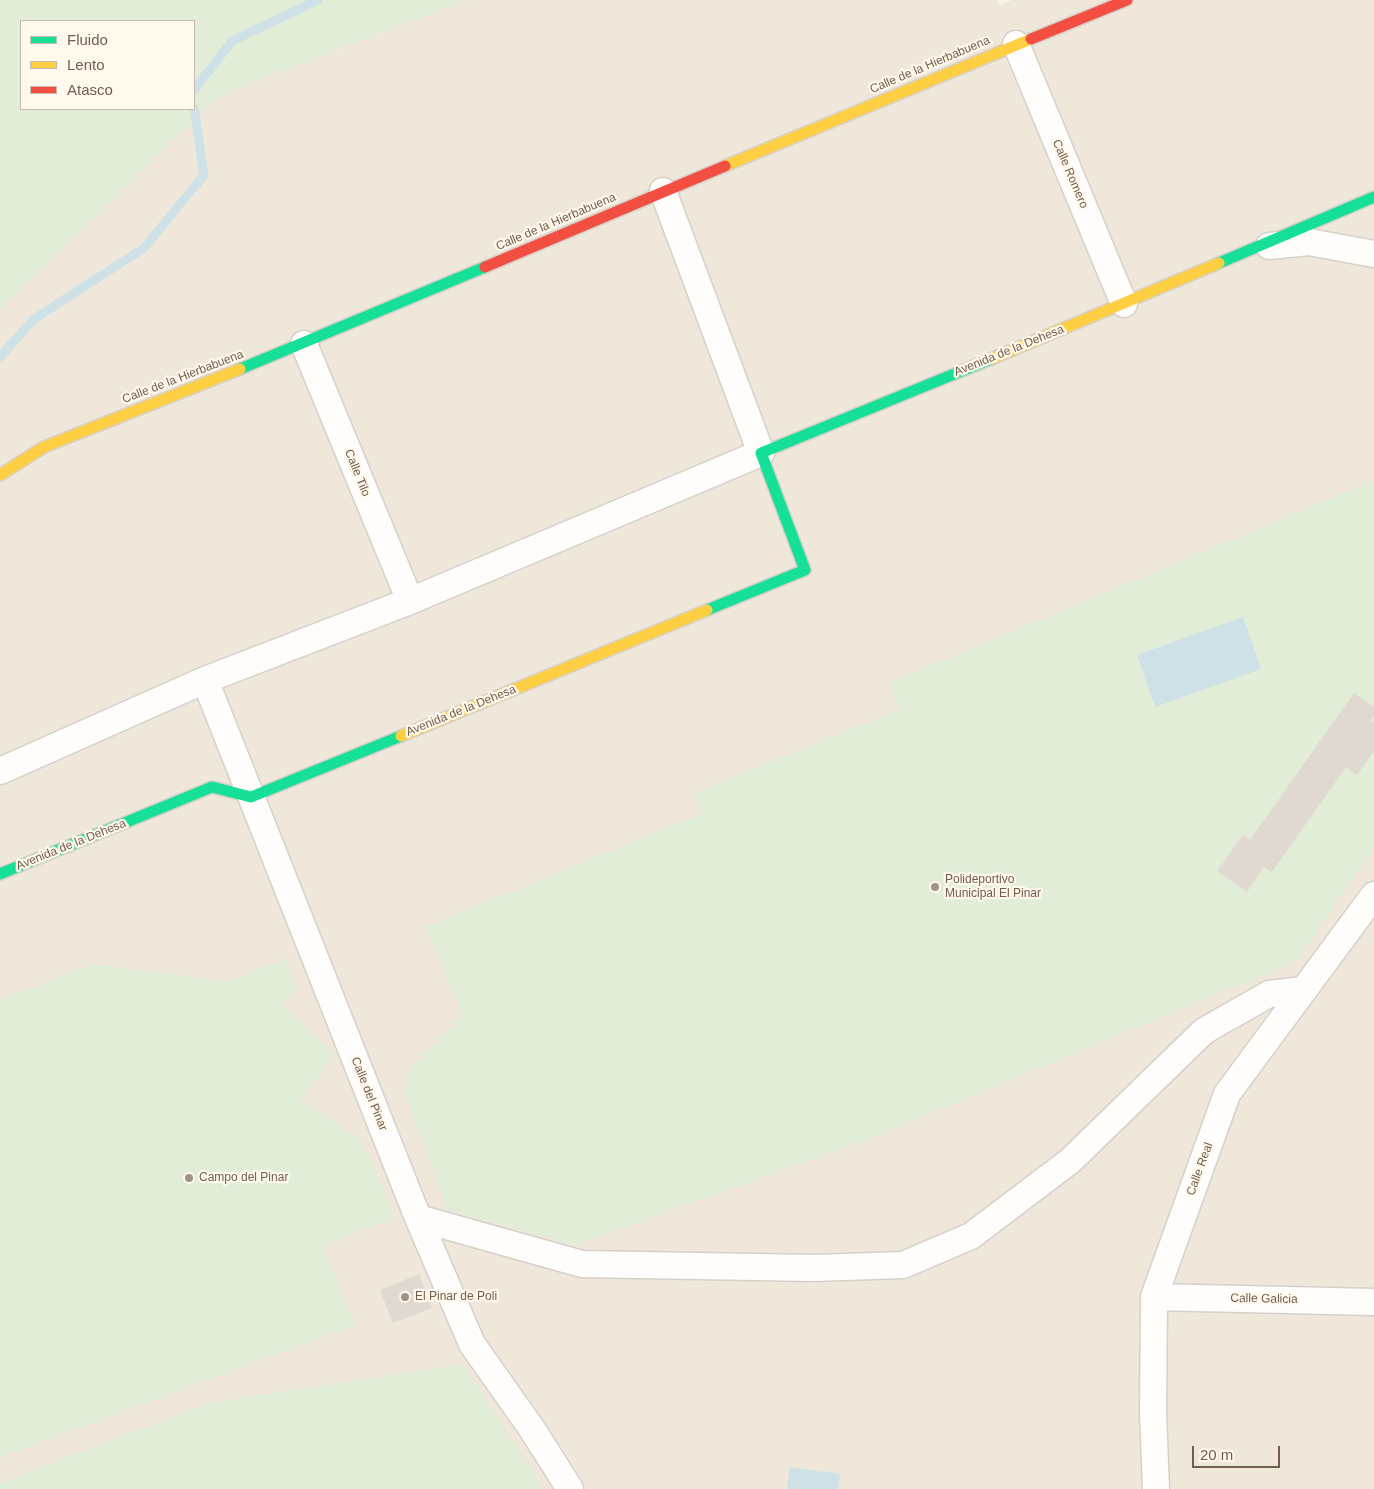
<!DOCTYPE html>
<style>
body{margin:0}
#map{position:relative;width:1374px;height:1489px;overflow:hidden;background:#f6f3eb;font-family:Arial,sans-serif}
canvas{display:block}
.legend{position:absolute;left:20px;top:20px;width:175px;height:90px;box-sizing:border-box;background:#fef9ec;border:1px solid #c6bbac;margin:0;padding:6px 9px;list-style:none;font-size:15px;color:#735e4c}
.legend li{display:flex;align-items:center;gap:10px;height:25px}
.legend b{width:25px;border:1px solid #c6bbac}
.scale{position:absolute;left:1192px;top:1446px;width:88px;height:22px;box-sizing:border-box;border:2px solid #735e4c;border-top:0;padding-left:6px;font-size:15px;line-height:18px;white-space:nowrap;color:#735e4c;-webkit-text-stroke:4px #fef9ec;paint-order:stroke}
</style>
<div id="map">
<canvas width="1374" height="1489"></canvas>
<ul class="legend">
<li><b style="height:6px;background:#16e098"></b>Fluido</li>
<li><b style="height:6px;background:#ffcf43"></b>Lento</li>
<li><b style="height:6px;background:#f24e42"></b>Atasco</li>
</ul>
<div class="scale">20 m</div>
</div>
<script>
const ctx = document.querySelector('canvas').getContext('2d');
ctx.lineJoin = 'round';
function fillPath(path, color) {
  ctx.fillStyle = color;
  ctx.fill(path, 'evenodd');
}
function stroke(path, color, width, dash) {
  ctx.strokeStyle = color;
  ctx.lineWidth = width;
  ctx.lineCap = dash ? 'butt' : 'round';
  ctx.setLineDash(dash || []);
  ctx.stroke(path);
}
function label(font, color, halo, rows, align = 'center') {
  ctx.font = font + ' Arial,sans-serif';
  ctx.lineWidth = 4.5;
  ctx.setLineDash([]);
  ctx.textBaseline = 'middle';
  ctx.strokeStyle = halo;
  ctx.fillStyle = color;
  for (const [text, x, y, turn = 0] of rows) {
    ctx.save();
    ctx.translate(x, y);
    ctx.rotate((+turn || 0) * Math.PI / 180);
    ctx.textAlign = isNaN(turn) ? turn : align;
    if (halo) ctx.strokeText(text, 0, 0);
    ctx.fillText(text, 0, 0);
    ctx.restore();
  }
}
const residential = new Path2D(`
 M465,0H998L1000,5L1012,0H1374V1489H0V309L220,95Z`);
const green = new Path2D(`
 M0,0H465L220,95L0,309ZM21,21H194V109H21Z
 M1374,480V847L1297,961L869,1139L575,1245L447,1210L404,1090L410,1069L463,1016L425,927L703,813L692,794L900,709L889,683Z
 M286,958L297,988L282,1004L334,1055L300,1101L361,1138L395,1218L322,1246L356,1325L0,1457V1000L92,964L227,982Z
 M463,1364L544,1489H0V1483L209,1403Z`);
const water = new Path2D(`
 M1243,617L1261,669L1155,707L1137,655Z
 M790,1467L840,1474L838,1489H787Z`);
const stream = new Path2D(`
 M194,90L232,41L318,0
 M0,357L34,319L144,248L204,175L194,108`);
const building = new Path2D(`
 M1354,693L1374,707V716L1371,720L1374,723V751L1357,775L1346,767L1272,872L1264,867L1247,892L1217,871L1243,835L1250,840Z
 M419,1274L432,1308L393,1323L380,1290Z`);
const street = new Path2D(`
 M1016,44L1124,304
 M1269,246L1309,242L1374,254
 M304,344L410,601
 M205,680L418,1218L472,1344L532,1429L570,1489
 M0,771L205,680L410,601L761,453L663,191
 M418,1218L582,1264L814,1268L903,1265L971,1236L1070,1161L1204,1031L1269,994L1304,990
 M1154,1297L1374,1302
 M1156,1489L1153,1412L1154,1297L1227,1094L1374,895`);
const fast = new Path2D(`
 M1219,263L1374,197
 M240,369L485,267
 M707,610L805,570L761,453L991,359
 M0,874L212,787L251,797L401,736`);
const slow = new Path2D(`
 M725,166L1031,39
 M991,359L1219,263
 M0,475L44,447L240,369
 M401,736L707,610`);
const jam = new Path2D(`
 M1031,39L1127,0
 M485,267L725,166`);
const markers = [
 [935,887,5,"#a19284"],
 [189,1178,5,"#a19284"],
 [405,1297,5,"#a19284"]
];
const streetNames = [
 ["Calle de la Hierbabuena",930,65,-23],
 ["Calle Romero",1070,174,67],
 ["Calle de la Hierbabuena",556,222,-23],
 ["Avenida de la Dehesa",1009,351,-22],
 ["Calle de la Hierbabuena",183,377,-21],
 ["Calle Tilo",357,473,68],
 ["Avenida de la Dehesa",461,711,-22],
 ["Avenida de la Dehesa",71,845,-22],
 ["Calle del Pinar",369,1094,68],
 ["Calle Real",1200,1169,-70],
 ["Calle Galicia",1264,1299,1]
];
const poiNames = [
 ["Polideportivo",945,880],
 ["Municipal El Pinar",945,894],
 ["Campo del Pinar",199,1178],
 ["El Pinar de Poli",415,1297]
];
fillPath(residential, '#efe7d9');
fillPath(green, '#e1edd6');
fillPath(water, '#cde1e6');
stroke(stream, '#cde1e6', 9);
fillPath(building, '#e0d9d0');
stroke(street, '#d5d0c9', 29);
stroke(fast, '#d6d0c9', 14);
stroke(slow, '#d6d0c9', 14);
stroke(jam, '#d6d0c9', 14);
stroke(street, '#fefdfc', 26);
stroke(fast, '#16e098', 11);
stroke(slow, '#ffcf43', 11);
stroke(jam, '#f24e42', 11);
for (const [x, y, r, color] of markers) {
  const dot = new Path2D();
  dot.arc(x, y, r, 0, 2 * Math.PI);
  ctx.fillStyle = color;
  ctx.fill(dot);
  stroke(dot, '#fef9ec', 2);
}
label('12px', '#735e4c', '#fef9ec', streetNames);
label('12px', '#735e4c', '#fef9ec', poiNames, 'left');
</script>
